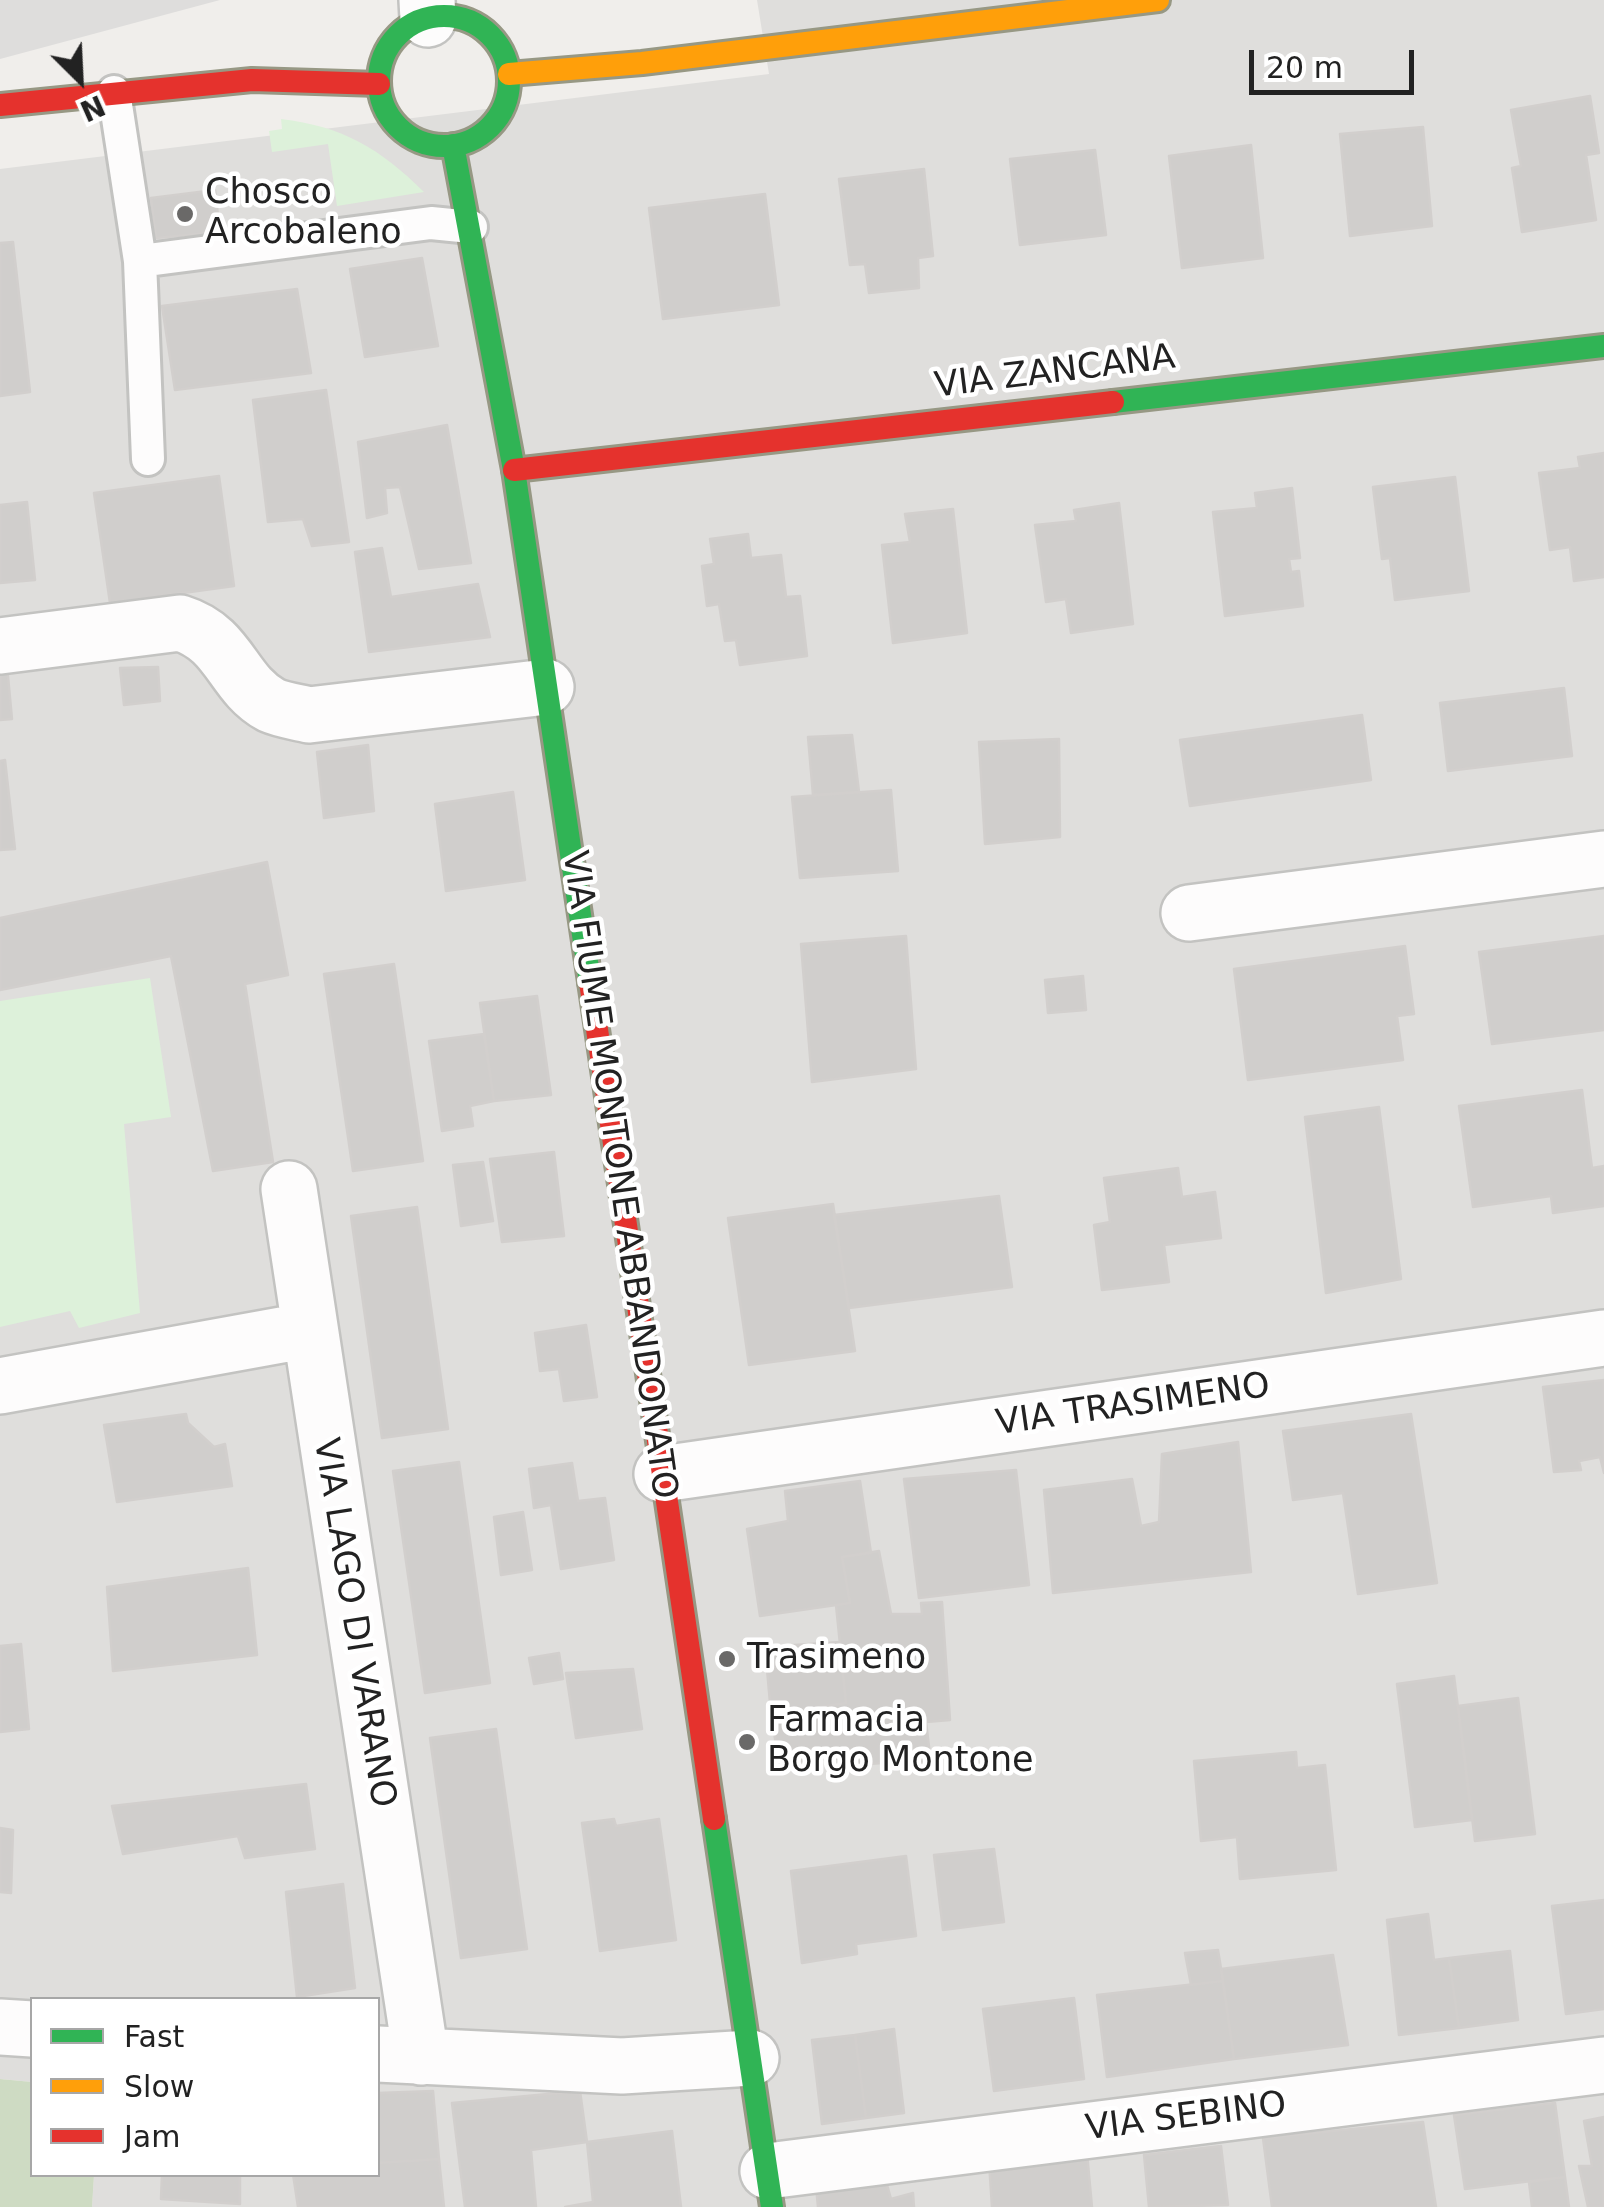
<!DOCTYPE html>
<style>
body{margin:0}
#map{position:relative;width:1604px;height:2207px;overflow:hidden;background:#f0eeeb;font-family:"DejaVu Sans",sans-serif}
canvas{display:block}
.legend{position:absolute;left:30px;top:1997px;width:350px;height:180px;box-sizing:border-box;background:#fff;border:2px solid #a7a7a7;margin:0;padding:12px 18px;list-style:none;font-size:30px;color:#222}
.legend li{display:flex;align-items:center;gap:20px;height:50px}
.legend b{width:50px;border:2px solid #a7a7a7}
.north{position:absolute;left:30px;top:30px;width:100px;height:100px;-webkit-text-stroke:8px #fff;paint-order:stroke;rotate:156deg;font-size:28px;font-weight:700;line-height:40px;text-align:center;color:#222}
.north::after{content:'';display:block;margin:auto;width:35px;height:45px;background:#222;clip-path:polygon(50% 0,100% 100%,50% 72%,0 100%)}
.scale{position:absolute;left:1249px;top:50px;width:165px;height:45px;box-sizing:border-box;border:5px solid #222;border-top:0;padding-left:12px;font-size:30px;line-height:35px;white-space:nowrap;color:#222;-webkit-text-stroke:8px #fff;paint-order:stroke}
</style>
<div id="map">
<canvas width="1604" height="2207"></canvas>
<ul class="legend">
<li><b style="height:12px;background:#30b455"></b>Fast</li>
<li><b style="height:12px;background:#ff9f0a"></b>Slow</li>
<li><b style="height:12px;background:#e5322d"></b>Jam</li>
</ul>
<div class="north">N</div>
<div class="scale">20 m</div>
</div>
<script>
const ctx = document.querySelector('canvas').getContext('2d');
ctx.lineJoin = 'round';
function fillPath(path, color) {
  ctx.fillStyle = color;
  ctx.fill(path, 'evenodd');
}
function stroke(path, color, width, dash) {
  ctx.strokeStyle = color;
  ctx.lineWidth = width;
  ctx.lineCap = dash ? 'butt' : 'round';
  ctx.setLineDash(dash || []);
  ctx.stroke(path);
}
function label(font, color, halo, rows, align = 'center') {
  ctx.font = font + ' "DejaVu Sans",sans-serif';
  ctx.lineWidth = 9;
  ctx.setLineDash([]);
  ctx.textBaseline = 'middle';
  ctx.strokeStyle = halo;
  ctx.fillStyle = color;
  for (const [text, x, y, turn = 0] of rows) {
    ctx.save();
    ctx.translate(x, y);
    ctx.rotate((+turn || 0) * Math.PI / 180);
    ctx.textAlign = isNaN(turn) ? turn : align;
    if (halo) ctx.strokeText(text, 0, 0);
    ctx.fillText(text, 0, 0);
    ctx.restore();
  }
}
const residential = new Path2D(`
 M757,0H1604V2207H92L94,2175L378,2174V2000H32V2082L0,2079V169L769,74Z`);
const forest = new Path2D(`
 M0,2079L32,2082V2174L94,2175L92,2207H0Z`);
const park = new Path2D(`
 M281,119C342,126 381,149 424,192L337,206L328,144L272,152L269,131L282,129Z
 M150,978L171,1117L124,1124L140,1313L79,1328L70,1311L0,1327V1001Z`);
const parking = new Path2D(`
 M0,0H220L0,59Z`);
const building = new Path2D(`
 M1590,96L1599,153L1586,155L1596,220L1522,232L1512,168L1521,166L1511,110Z
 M1423,127L1432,226L1350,236L1340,134Z
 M1251,145L1263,258L1182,268L1169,156Z
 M1095,150L1106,235L1020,245L1010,159Z
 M924,169L933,256L918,258L919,288L869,293L865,264L850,265L839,179Z
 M215,190L220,232L156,238L151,198Z
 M765,194L779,305L663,319L649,208Z
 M13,242L30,392L0,396V243Z
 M422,258L438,346L365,357L350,269Z
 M297,289L311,373L175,390L162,306Z
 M326,390L349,542L312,546L303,519L268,522L253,400Z
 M447,425L471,563L419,569L400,487L385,488L387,513L367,518L358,442Z
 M1604,453V577L1574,581L1570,547L1550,550L1539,473L1580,468L1578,457Z
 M219,476L234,586L110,603L94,493Z
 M1455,477L1469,591L1395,600L1390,558L1382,559L1373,487Z
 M1292,488L1300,558L1289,559L1291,572L1299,571L1303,606L1225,616L1213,512L1257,508L1255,493Z
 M27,502L35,580L0,583V505Z
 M1119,503L1133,624L1071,633L1066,599L1046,602L1035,525L1076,521L1074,510Z
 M953,509L967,633L893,643L882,545L910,542L905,514Z
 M748,534L751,558L781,555L786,597L800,596L807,656L740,665L736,640L725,641L719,604L707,606L702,566L714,564L710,539Z
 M382,548L391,597L478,584L490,637L369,652L355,552Z
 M6,655L12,719L0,720V656Z
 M158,667L160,701L124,705L120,668Z
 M1564,688L1572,756L1448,771L1440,703Z
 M1362,715L1371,780L1190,806L1180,740Z
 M852,735L859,792L813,795L808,737Z
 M1059,739L1060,837L985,844L979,742Z
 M368,745L374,811L324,818L317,752Z
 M5,760L15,849L0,850V761Z
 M891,790L898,871L800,878L792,797Z
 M513,792L525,880L446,891L435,804Z
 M267,862L288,975L245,984L273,1162L213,1171L171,956L0,990V918Z
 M906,936L916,1069L812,1082L801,944Z
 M1604,936V1030L1492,1044L1479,952Z
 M1405,946L1414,1014L1397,1016L1403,1060L1248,1080L1234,969Z
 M394,964L423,1161L353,1171L324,974Z
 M1083,976L1086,1010L1048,1013L1045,980Z
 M537,996L551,1095L494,1101L480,1003Z
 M484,1034L494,1101L470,1106L473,1126L442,1131L429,1041Z
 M1582,1090L1592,1168L1604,1166V1206L1553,1213L1551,1196L1473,1207L1459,1106Z
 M1379,1107L1401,1279L1326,1293L1305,1117Z
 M554,1152L564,1236L502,1242L490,1159Z
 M483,1162L493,1221L461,1226L453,1165Z
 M1178,1168L1182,1197L1215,1192L1221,1238L1164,1245L1169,1282L1102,1290L1094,1225L1110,1222L1104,1178Z
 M999,1196L1012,1287L849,1308L834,1215Z
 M833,1204L855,1351L749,1365L728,1218Z
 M417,1207L448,1429L382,1438L351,1216Z
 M586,1325L597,1397L564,1401L559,1369L540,1371L535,1333Z
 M1604,1380V1473L1600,1457L1579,1461L1581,1470L1554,1472L1543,1387Z
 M186,1414L188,1423L214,1447L225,1444L232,1486L117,1502L104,1425Z
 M1411,1414L1437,1583L1358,1594L1343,1493L1293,1500L1283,1431Z
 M1238,1442L1251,1572L1053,1593L1044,1490L1132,1479L1141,1526L1159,1522L1162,1454Z
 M459,1462L490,1683L425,1693L393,1471Z
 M572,1463L578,1501L605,1498L614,1560L561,1569L551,1505L534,1508L529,1469Z
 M1016,1470L1029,1585L919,1598L904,1479Z
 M860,1481L871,1553L842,1557L850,1603L760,1616L747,1529L788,1521L785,1491Z
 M523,1512L532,1570L501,1575L494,1517Z
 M879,1551L891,1614H922L921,1603L942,1602L950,1720L926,1722L931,1763L883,1770L882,1763L845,1766L844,1758L779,1763L771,1714L846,1703L836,1605L850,1603L842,1557Z
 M248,1568L257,1655L113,1671L107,1587Z
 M840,1642L846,1703L771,1714L765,1647Z
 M21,1644L29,1729L0,1732V1646Z
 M559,1653L563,1679L534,1684L529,1658Z
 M633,1669L642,1729L576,1738L566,1673Z
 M1454,1676L1472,1820L1415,1827L1397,1684Z
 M1518,1698L1535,1834L1475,1841L1458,1706Z
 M496,1729L527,1949L461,1958L430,1738Z
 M1296,1752L1297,1768L1325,1765L1336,1870L1240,1879L1237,1837L1201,1841L1194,1761Z
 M306,1784L315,1849L245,1858L238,1836L123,1854L112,1806Z
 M614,1819L616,1826L659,1819L676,1940L600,1951L582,1823Z
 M0,1828L13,1830L11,1893L0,1892Z
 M994,1849L1004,1922L943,1930L934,1855Z
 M906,1856L916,1936L856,1944L857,1954L802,1963L791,1871Z
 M343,1884L355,1988L297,1997L286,1892Z
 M1604,1900V2009L1566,2014L1552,1906Z
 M1428,1914L1434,1960L1449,1958L1459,2028L1399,2035L1387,1920Z
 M1218,1950L1223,1981L1191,1985L1185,1953Z
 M1510,1951L1518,2020L1459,2028L1449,1958Z
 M1333,1955L1348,2045L1234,2059L1221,1969Z
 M1223,1981L1234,2059L1107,2077L1097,1995Z
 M1074,1998L1084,2079L994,2091L983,2009Z
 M894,2029L904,2113L866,2118L855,2035Z
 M855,2035L866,2118L822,2124L812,2040Z
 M433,2091L439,2159L378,2163V2093Z
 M580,2091L587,2142L531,2150L536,2207H465L452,2103Z
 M1555,2103L1565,2177L1465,2189L1454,2115Z
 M1604,2117V2207H1588L1579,2166H1592L1584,2121Z
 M1423,2122L1436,2207H1272L1263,2138Z
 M672,2131L681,2207H565L593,2202L587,2142Z
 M1221,2146L1228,2205L1149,2207L1144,2155Z
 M1087,2153L1092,2207H992L989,2162Z
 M439,2159L444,2207H298L293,2174H378V2163Z
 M881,2163L891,2199L913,2193L914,2207H818L815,2176Z
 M162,2174H240V2204L161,2199Z
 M1565,2177L1569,2207H1532L1529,2182Z`);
const lane = new Path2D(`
 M114,92L140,261L148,459
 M140,261L431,223L471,227`);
const street = new Path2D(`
 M427,0L428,19
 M0,646L180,623C231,639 231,683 271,705C282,710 297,712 309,715L546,687
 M1189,913L1604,859
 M289,1189L421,2057
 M0,1386L309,1330
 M662,1474L1604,1338
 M0,2027L32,2029
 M378,2054L622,2066L751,2058
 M768,2171L1604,2065`);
const fast = new Path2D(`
 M379 81a65 65 0 1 1 130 0a65 65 0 1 1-130 0Z
 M453,145L514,470L590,982
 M1113,402L1604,346
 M714,1819L772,2207`);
const slow = new Path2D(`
 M509,74L642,63L1158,0`);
const jam = new Path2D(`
 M0,105L252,80L379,84
 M514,470L1113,402
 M590,982L714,1819`);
const markers = [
 [185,214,10,"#6a6968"],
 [727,1659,10,"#6a6968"],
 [747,1742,10,"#6a6968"]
];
const poiNames = [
 ["Chosco",205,194],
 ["Arcobaleno",205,234],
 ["Trasimeno",747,1659],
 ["Farmacia",767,1722],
 ["Borgo Montone",767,1762]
];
const streetNames = [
 ["VIA ZANCANA",1055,373,-7],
 ["VIA FIUME MONTONE ABBANDONATO",618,1175,82],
 ["VIA TRASIMENO",1133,1406,-8],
 ["VIA LAGO DI VARANO",353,1623,81],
 ["VIA SEBINO",1186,2118,-7]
];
fillPath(residential, '#dfdedc');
fillPath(forest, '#cedbc3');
fillPath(park, '#ddf1da');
fillPath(parking, '#dedddc');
fillPath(building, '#d0cecc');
stroke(building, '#d2cfcd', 2.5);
stroke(lane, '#c3c3c1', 38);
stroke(street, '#c3c3c1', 60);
stroke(fast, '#979884', 28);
stroke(slow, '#979884', 28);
stroke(jam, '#979884', 28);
stroke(lane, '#fdfcfc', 32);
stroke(street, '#fdfcfc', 55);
stroke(fast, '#30b455', 22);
stroke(slow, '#ff9f0a', 22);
stroke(jam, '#e5322d', 22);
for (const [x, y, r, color] of markers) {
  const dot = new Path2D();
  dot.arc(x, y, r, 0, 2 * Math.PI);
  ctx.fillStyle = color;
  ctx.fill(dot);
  stroke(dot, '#fff', 4);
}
label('35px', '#222', '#fff', poiNames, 'left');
label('35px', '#222', '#fff', streetNames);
</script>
